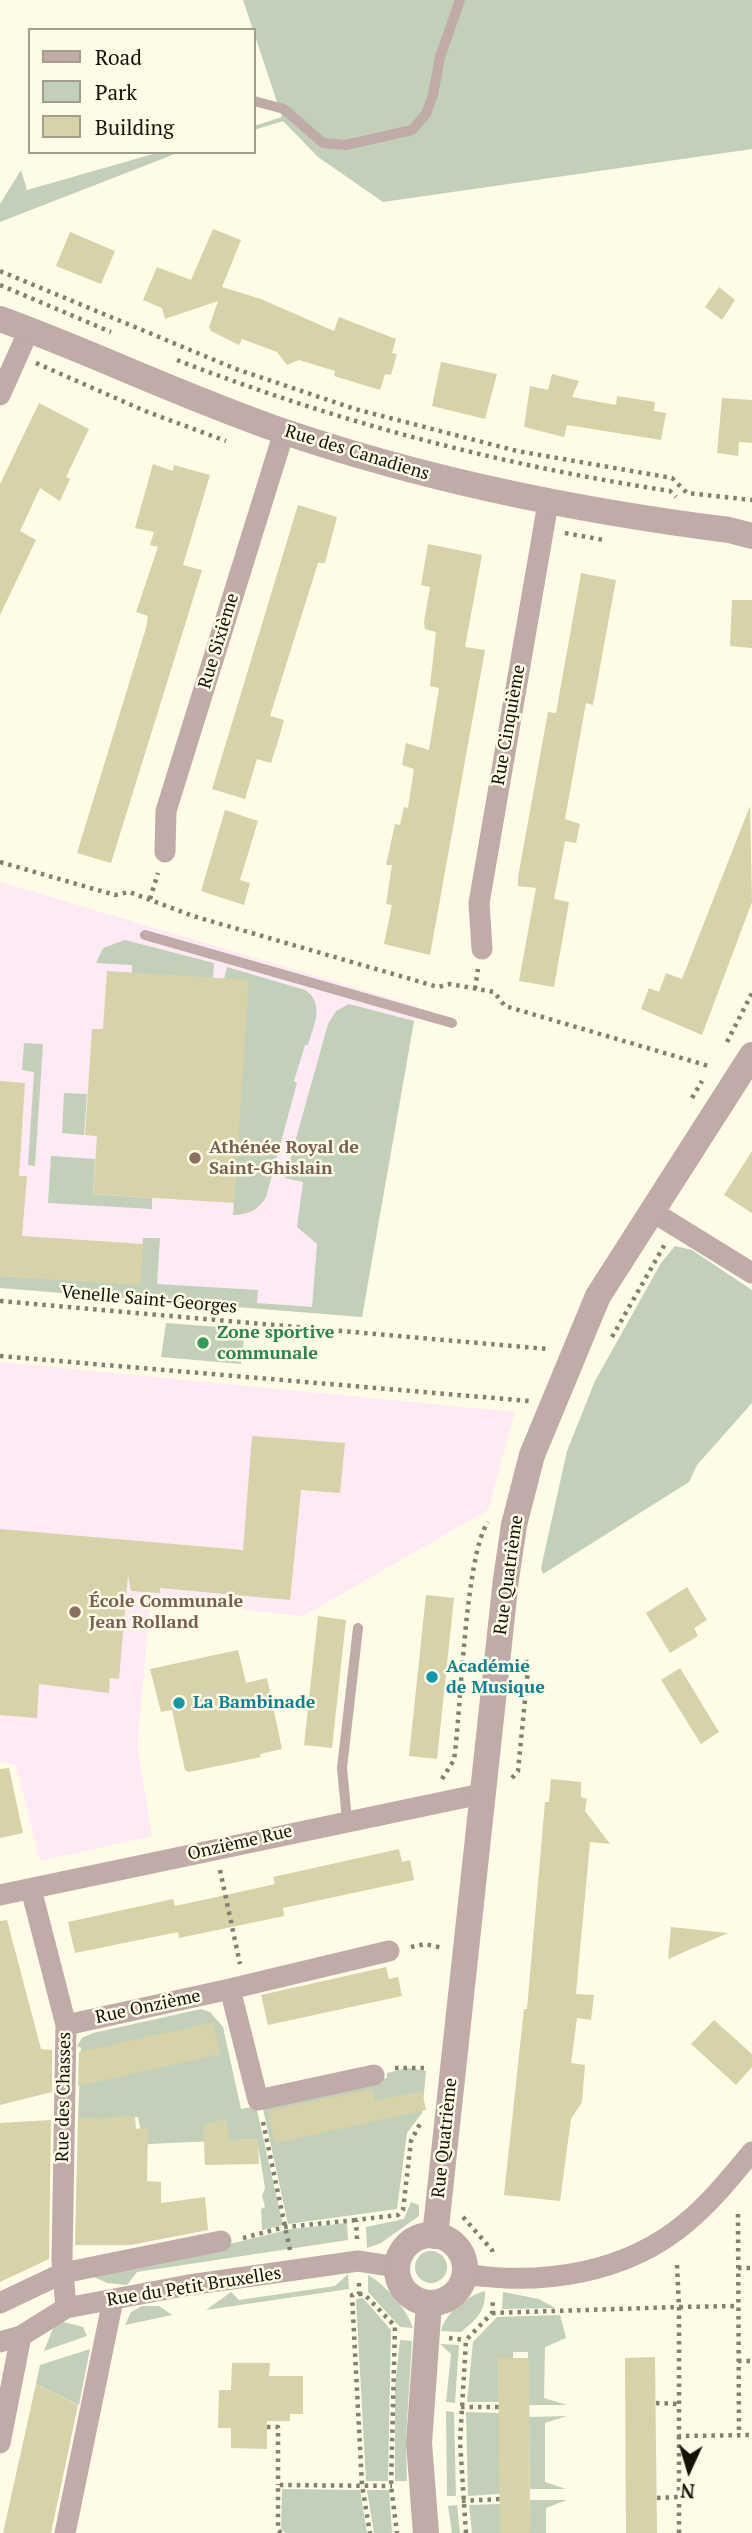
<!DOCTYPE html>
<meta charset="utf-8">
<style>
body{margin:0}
#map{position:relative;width:752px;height:2533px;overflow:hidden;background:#fefbe7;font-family:"PT Serif",serif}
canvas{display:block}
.legend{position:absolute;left:28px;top:28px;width:228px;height:126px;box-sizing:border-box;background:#fefbe7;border:2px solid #a19e8e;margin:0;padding:9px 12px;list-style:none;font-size:21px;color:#151308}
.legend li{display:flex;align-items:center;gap:14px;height:35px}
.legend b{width:35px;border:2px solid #a19e8e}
.north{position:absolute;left:654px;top:2435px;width:70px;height:70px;-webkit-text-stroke:5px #fefbe7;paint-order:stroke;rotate:184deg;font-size:19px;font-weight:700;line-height:28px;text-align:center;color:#151308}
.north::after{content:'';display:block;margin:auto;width:24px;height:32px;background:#151308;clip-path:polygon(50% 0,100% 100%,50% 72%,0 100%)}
</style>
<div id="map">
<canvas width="752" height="2533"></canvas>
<ul class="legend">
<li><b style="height:9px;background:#c0aba8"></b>Road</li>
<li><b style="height:19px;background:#c3d0b9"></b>Park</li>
<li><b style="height:19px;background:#d8d2a9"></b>Building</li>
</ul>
<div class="north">N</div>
</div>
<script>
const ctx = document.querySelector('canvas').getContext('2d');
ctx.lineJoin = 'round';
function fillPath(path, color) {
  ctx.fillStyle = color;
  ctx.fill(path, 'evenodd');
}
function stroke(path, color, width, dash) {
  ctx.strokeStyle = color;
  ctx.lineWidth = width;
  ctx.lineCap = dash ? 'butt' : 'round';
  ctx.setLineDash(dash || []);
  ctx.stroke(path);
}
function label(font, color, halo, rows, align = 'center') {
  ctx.font = font + ' "PT Serif",serif';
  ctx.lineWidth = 5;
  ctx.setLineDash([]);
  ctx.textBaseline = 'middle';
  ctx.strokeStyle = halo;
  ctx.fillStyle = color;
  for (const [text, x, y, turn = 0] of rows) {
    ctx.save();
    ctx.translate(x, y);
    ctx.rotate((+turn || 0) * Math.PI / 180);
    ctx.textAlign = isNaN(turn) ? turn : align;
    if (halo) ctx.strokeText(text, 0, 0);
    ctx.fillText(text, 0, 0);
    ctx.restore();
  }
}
const education = new Path2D(`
 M0,882L417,1006L362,1317L0,1288Z
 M0,1362L515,1412L488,1510L303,1616L162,1601L150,1608L137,1745L152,1836L40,1861L16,1765L0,1761Z`);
const green = new Path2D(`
 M243,0H752V149L383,202L318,157L283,121L254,130V126L282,117Z
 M160,152H180L0,222V204L21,170L27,190Z
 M125,940L214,963L213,978L132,973V965L96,963L103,948Z
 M227,967L305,990C325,1003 314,1025 308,1045H305L294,1081L297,1083L266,1197C259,1210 247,1215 233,1215L248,981L224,979Z
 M349,1004L414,1021L362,1317L0,1288V1276L140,1284L143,1238H160L157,1284L258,1290L257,1303L312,1307L317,1244L297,1227L303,1182L285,1178L328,1024L336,1011Z
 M24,1043L43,1044L35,1166L28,1165L34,1072L22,1070Z
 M64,1093L87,1094L84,1135L62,1133Z
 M51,1156L95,1159L93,1194L152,1198V1209L48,1203Z
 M675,1246L692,1250L752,1290V1403L697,1465L689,1482L543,1574L541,1568L567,1451L595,1381L661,1263Z
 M166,1323L245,1329L241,1364L161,1357Z
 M201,2009L210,2012L223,2027L241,2109L256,2106L283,2225L262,2230L261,2209L265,2207L262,2196L265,2188L257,2139L149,2144L144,2147L138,2117L78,2119L81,2048L77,2046L82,2038L93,2033Z
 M408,2068L426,2071L422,2113L407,2133L397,2209L288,2224L262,2104L387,2078V2073Z
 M411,2202L419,2205V2216L381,2243L367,2248L366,2227L404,2219Z
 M347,2223L348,2240L137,2272L127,2285L107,2283L94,2277L291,2229Z
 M415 2267a16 16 0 1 1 32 0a16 16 0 1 1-32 0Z
 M348,2274L349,2289L206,2310L231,2292L239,2300L335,2286Z
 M368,2275C386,2285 407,2309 413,2328L400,2327L368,2292Z
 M485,2291C486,2311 476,2320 461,2332L441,2331C445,2313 468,2295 485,2291Z
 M503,2292L539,2299L555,2308L502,2309Z
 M363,2298L391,2330L388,2481H366L356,2299Z
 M142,2306H159L172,2315L125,2325L131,2312Z
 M560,2315L566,2338L545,2347L544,2398L567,2405H529L528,2352H513V2358H498L499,2402H467L473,2342L497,2317Z
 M64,2322L83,2327L87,2336L44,2351L54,2326Z
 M400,2340L412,2341L406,2439L407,2481H395V2386Z
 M440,2344L459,2345L455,2403L446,2402L451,2354Z
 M90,2349L79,2405L36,2384L40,2365Z
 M446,2411L454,2412L456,2496H447Z
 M466,2412L499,2413L500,2494L468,2496Z
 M567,2416L545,2423V2482L566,2489H530L529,2417Z
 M282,2489L360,2490L367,2533H286L281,2529Z
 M367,2490H389L392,2533H374Z
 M530,2500H567L546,2508V2533H530Z
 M500,2504V2533H472L469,2505Z
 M457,2505L460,2533H452L448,2506Z`);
const building = new Path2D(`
 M213,229L241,240L222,287L261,299L334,331L339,317L396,339L392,353L397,354L391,375L385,374L380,390L334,376L335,371L299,360L287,365L277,352L242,339L239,345L211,331L209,327L218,301L165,319L162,308L143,300L157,267L191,280Z
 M70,232L115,251L101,284L56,266Z
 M719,287L735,300L722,320L705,307Z
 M441,362L497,374L485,419L432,406Z
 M552,374L579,381L572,397L616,405L617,396L655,402L654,411L666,413L661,440L567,425L564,437L524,427L530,386L548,390Z
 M722,398L752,400V443L739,442L738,456L717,453Z
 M39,403L89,429L66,477L70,479L60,501L40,488L20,531L36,540L0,615V484Z
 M153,464L173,471L174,465L210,475L183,565L202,570L111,863L77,853L146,628L148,616L136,612L158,547L150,545L154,532L135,528Z
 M298,505L337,517L325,563H318L270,716L284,720L278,741L271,763L257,759L245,799L212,789Z
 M428,544L482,555L465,647L485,650L430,955L384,944L392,905L386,904L392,865H386L395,824L400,825L404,807L408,808L414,769L402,765L406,743L429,750L439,688L430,686L436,632L425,629L424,622L430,587L421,585Z
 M581,573L616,580L593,705L586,703L565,819L580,824L576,843L565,841L554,899L569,902L554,987L519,981L536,888L518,886V877L548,712L556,713Z
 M732,600H752V648L730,646Z
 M750,806L752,902L702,1035L641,1009L649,988L659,992L666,973L682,979Z
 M225,810L258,821L240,880L250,883L244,905L201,891Z
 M107,971L249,980L234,1203L93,1194L97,1136L85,1135L92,1029H103Z
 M0,1081L25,1083L19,1176H27L22,1236L143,1244L140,1285L0,1276Z
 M752,1151V1213L724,1195Z
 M252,1436L345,1443L340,1493L301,1490L290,1600L160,1588V1593L131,1591L128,1575L119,1679L110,1678L109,1693L39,1684L37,1718L0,1715V1529L243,1550Z
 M687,1587L707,1620L694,1628L698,1636L670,1653L646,1613Z
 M426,1595L454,1598L437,1759L409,1756Z
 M318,1616L346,1620L332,1748L304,1745Z
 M238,1650L246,1683L267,1678L282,1749L260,1754L261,1757L189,1772L185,1770L172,1710L161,1712L150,1669Z
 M680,1668L719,1732L701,1744L661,1680Z
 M9,1768L23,1833L0,1838V1769Z
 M551,1779L581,1782V1797L587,1799L585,1811L610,1844L590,1842L576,1994L594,1995L591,2020L577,2018L571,2063L585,2065L582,2102L571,2119L560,2201L504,2195L524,2009H527L545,1802H549Z
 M399,1849L402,1862L410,1860L414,1880L283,1908L284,1916L222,1929L179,1938L178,1932L75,1953L68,1922L173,1899L175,1906L235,1893L275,1884L273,1877Z
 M7,1920L41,2049L52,2050V2092L0,2105V1921Z
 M671,1927L728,1933L668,1959Z
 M386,1967L389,1979L398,1977L402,1996L268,2025L261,1995Z
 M714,2020L752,2054V2067L736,2085L691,2044Z
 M214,2022L220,2054L78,2086L79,2052Z
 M372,2089L375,2101L422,2091L426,2110L275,2143L268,2111Z
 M135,2116L136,2129L148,2127L147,2181L161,2182V2203L205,2197L208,2230L131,2245H75L78,2119Z
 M226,2119L230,2140L258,2139L259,2164L205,2165L203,2125Z
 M51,2120L49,2259L0,2282V2123Z
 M655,2357L657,2533H626L625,2358Z
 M498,2358H529L530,2533H500Z
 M232,2363H270L269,2376H303V2414H290V2421H267V2449L231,2448V2428H218L219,2390H231Z
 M36,2384L78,2405L51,2533H3Z`);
const path = new Path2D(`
 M0,271L236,369L355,409L517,451L672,478L687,493L752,500
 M0,285L111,332
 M177,360C337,422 500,465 670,491L676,497
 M36,363L145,411L226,441
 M565,533L604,540
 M0,862L115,895L129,892L193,916L438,987L450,984L494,992L505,1006L712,1067
 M150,899L158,873
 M475,989L478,969
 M727,1042L752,993
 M692,1098L702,1081
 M0,1301L547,1349
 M612,1337L665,1244
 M0,1356L529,1401
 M512,1778L518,1771L528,1669L526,1660
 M442,1779L454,1760C461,1711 465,1555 488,1522
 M220,1870L240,1964
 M411,1947L425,1944L443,1948
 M395,2068H427
 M263,2122L290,2250
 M738,2214L739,2435
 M463,2217L492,2250L493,2257
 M243,2238L285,2227L356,2220
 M357,2239L356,2220L398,2215L403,2210L411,2141L421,2122
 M677,2265L679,2307L738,2306
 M738,2268H752
 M359,2283V2294L352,2295L362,2485L370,2533
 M359,2294H364L395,2326L391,2486L397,2533
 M492,2313L679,2307V2436L752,2435
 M449,2338L466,2340
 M738,2361H752
 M656,2403L679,2404
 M461,2407H499
 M267,2427H278V2485
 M679,2436V2533
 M657,2498L679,2497
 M462,2501L500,2499
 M281,2533L278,2530V2485L392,2486
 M466,2533L460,2442L466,2340L492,2313L493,2300`);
const service = new Path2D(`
 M254,101L284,109L323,143L346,145L412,130L426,114L433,95L440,57L460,0
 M145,935L452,1023
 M347,1820L342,1768L358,1628`);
const minor = new Path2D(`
 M0,395L29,330
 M165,852L166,811L284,432
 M482,949L479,903L548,503
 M653,1212L752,1273
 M31,1889L66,2025L62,2260L66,2308
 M0,1895L481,1794
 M230,1989L389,1951
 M66,2025L230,1989L258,2100L374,2075
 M465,2274C541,2286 626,2274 687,2222C711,2202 731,2177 752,2152
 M0,2303L63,2273L221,2241
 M0,2342L21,2336L66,2308L189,2285L358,2261L397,2267
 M0,2443L21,2336
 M65,2533L113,2300`);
const tertiary = new Path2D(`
 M0,319C96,354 188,399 285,432C430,481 578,511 729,530L752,536
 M397 2269a34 34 0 1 1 68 0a34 34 0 1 1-68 0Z
 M435,2236L506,1579L514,1525L532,1455L598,1296L752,1055
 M426,2533L419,2443L429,2303`);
const markers = [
 [195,1158,7,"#8d6e63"],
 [203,1343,7,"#2e9e5b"],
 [75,1612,7,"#8d6e63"],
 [432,1677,7,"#0f9aa8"],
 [179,1703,7,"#0f9aa8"]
];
const streetNames = [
 ["Rue des Canadiens",357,453,17],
 ["Rue Sixième",219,641,-73],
 ["Rue Cinquième",509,725,-80],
 ["Venelle Saint-Georges",149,1300,5],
 ["Rue Quatrième",509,1575,-82],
 ["Onzième Rue",240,1843,-13],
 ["Rue Onzième",148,2007,-12],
 ["Rue des Chasses",64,2097,-89],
 ["Rue Quatrième",445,2138,-84],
 ["Rue du Petit Bruxelles",194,2287,-9]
];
const educationNames = [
 ["Athénée Royal de",209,1148],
 ["Saint-Ghislain",209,1169],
 ["École Communale",89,1602],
 ["Jean Rolland",89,1623]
];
const leisureNames = [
 ["Zone sportive",217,1333],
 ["communale",217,1354]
];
const cultureNames = [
 ["Académie",446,1667],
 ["de Musique",446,1688],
 ["La Bambinade",193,1703]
];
fillPath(education, '#fdeaf4');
fillPath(green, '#c3d0b9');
fillPath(building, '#d8d2a9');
stroke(path, '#838071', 4.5, [3.5, 5]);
stroke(service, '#c0aba8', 10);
stroke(minor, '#c0aba8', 21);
stroke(tertiary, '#c0aba8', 26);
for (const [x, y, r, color] of markers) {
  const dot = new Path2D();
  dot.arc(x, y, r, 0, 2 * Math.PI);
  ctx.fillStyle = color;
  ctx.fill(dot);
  stroke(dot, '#fefbe7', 2.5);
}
label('18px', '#151308', '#fefbe7', streetNames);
label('bold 18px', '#785e54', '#fefbe7', educationNames, 'left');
label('bold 18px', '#27864d', '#fefbe7', leisureNames, 'left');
label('bold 18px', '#0d838f', '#fefbe7', cultureNames, 'left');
</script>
